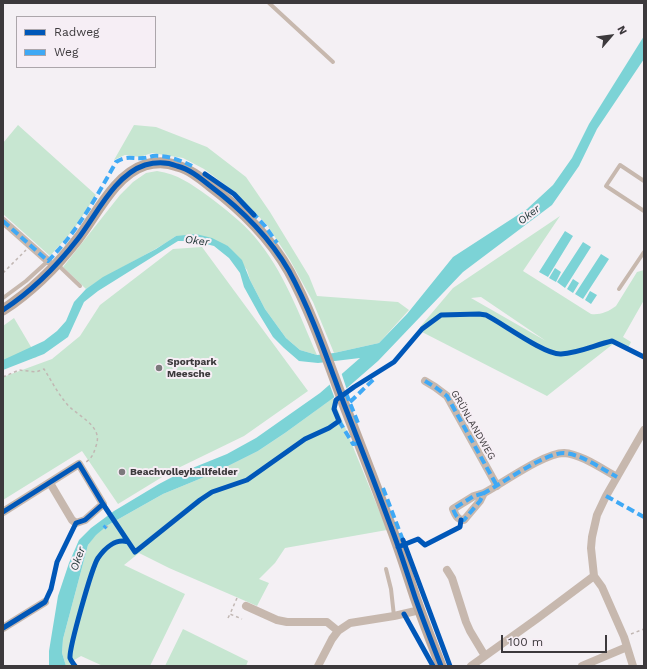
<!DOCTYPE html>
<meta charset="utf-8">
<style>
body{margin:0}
#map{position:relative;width:647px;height:669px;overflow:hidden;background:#f4f0f4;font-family:"Work Sans",sans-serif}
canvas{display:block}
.frame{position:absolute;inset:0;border:4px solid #3c393c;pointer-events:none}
.legend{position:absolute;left:16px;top:16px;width:140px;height:52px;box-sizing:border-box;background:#f6eef5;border:1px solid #aca6ab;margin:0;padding:5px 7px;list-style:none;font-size:12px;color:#3c393c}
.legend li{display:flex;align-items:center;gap:8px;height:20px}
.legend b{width:20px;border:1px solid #aca6ab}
.north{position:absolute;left:591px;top:16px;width:40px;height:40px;-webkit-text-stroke:3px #f6eef5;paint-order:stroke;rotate:62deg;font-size:11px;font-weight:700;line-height:16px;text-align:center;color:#3c393c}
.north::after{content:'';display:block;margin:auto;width:14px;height:18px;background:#3c393c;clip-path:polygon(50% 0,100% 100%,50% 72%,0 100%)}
.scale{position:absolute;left:501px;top:635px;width:106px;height:18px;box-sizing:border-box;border:2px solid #3c393c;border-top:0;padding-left:5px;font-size:12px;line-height:14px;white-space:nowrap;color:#3c393c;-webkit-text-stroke:3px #f6eef5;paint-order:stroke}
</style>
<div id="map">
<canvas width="647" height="669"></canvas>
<div class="frame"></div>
<ul class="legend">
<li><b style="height:5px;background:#0057b8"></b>Radweg</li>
<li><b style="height:5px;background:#3fa9f5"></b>Weg</li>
</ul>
<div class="north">N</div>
<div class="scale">100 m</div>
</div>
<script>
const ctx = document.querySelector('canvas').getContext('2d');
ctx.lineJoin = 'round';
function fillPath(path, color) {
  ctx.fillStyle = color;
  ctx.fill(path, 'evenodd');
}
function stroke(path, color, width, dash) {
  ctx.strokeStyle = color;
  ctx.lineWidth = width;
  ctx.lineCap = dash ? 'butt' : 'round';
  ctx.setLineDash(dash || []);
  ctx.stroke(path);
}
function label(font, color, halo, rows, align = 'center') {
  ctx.font = font + ' "Work Sans",sans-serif';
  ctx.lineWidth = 4;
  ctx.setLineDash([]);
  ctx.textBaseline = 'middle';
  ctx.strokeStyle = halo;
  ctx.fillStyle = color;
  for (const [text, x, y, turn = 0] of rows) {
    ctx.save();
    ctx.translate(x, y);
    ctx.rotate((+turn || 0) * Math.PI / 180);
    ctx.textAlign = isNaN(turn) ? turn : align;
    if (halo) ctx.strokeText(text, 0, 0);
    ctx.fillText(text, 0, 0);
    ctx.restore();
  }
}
const green = new Path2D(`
 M18,125L96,195L74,229L50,256L3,214V143Z
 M134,125L156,127L207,147L246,177L270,212L309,276L317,296L398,302L409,310L379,343L334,353L313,302L290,260L267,225L236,193L204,169L183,158L152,153L140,157L125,155L114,160Z
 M157,171C178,174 191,184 208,196C224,208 241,221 254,236C284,271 299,314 317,355L300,350L286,338L265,309L250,280L247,270L228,246L176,236C147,256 115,269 86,289L63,267L120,195L133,182L146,173Z
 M560,216L523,271L591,314C600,315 608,312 616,306L637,272L644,270V300L623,337L631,342L627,350L613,344L547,396L422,332L420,327L453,288ZM481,297L546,341L471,298Z
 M202,247L308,391L244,436L172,471L118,504L82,451L3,500V377L52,359L80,336L100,305L173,249Z
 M14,318L37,357L3,365V326Z
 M333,398L387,530L285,548L275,563L259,579L269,583L257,606L169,568L139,553L124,565L185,594L150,666H103L81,656L71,662L73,666H66L62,653L63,639L88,545L95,535L108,525L163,494L214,473L258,451L285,433Z
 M183,629L248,661L246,666H165Z`);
const water = new Path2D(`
 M644,36V59L597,129L579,166L552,205L463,272L378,361L347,388L285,433L258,451L214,473L163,494L108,525L96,535L88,545L63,639L62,653L66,666H49V651L58,596L69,563L79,540L91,528L114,511L159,484L180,473L227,454L256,438L320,393L360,358L318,363L299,361L284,348L273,337L259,314L244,287L240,273L229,258L214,246L194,241H178L98,291L84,302L68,337L44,354L3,370V360L44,341L57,331L66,321L74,302L86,289L103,277L156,249L176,236L196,234L212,238L228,246L242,260L250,280L265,309L286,338L300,350L317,355L334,353L379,343L407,314L453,257L527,209L553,185L572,158L589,124Z
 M565,231L573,236L548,277L539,272Z
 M583,242L591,247L565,288L557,282Z
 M601,254L609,259L583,299L575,294Z
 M555,268L561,272L556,282L549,278Z
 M573,279L579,283L573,293L567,289Z
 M590,291L597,295L591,304L585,300Z`);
const pier = new Path2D(`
 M341,372L347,390L335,399L329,383Z`);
const path = new Path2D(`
 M3,273L26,250
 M3,377L19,370L36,372L44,369C51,380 57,392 66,403C76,416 104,425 96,446C94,453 92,458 86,462
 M108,510L125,535L128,542
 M106,526L108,527
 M406,544L418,539L425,545L459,527
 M49,596L57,562L73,530
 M237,598L230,614L242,619
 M228,618L230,614
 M631,634L644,629
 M75,666C73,663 71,661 70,658C69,648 92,567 98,558C105,548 116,538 128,542`);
const lane = new Path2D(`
 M269,3L333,62
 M644,181L620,165L606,186L644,211
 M57,264L80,286
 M619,289L644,252
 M3,298L26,281L48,261
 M386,569L391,589L394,616`);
const street = new Path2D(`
 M3,221L48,261
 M425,381L435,387L447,396L497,486
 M484,493L474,496L453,509C455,514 457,520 464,520L480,501L484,493C503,483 544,453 564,453C581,454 602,469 617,477
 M3,512L79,464L103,504L85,520L76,523L72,520L50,483
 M447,570L452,578L466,622L470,631L485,656
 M246,606L277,620L287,622H327L338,631
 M3,628L45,602
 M318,666L332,639L338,631L350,623L394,616L420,610
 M471,666L538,618L594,576
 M582,666L627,647
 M633,666L624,637L602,587L594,576L591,548L592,537L597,515L606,496L644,430`);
const secondary = new Path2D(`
 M3,310C32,291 56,267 77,240C96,216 114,175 145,165C156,162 167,162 177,166C189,169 199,177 209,185C241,209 269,236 289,271C312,313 327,359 344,404C360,445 376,486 391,527C400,550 407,573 415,597C423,620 432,643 441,666`);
const quiet = new Path2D(`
 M252,212L265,226L277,243
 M3,221L48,261C77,232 96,198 116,162C127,155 132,159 143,158C146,158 149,157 153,156C167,155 180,160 192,166
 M425,381L435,387L447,396L497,486
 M346,393L358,423
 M350,402L374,379
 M339,421L353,444L359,443
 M383,488L404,543
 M484,493L474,496L453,509C455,514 457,520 464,520L480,501L484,493C503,483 544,453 564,453C581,454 602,469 617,477
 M606,496L644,517
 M104,528L106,526`);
const cycleway = new Path2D(`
 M205,174L234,194L254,215
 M3,310C32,291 56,267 77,240C96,216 114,175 145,165C156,162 167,162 177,166C189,169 199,177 209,185C241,209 269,236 289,271C312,313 327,359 344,404C360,445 376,486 391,527C400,550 407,573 415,597C423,620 432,643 441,666
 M3,512L79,464L103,504L135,552L200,500L212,492L247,480L305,439L329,428L339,421L334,409L336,400L354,387L394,362L422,329L441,315L479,314L486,315C502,323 545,355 561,354C579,353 595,345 612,341L644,357
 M403,540L450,666
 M398,547L418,539L425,545L460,527L461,520
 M404,614L433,666
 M3,628L45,602L51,589L57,562L76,523L85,520L103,504
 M75,666C73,663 71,661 70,658C69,648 92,567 98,558C105,548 116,538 128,542`);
const markers = [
 [159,368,4,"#7c797c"],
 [122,472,4,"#7c797c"]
];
const poiNames = [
 ["Sportpark",167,362],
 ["Meesche",167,374],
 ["Beachvolleyballfelder",130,472]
];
const streetNames = [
 ["GRÜNLANDWEG",473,425,60]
];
const waterNames = [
 ["Oker",529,215,-37],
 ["Oker",197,241,7],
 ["Oker",78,559,-71]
];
fillPath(green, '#c7e6d1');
fillPath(water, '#7cd3d6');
fillPath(pier, '#f4f0f4');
stroke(path, '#c1b7b3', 1.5, [3, 3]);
stroke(lane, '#c7b8ae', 4);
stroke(street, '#c7b8ae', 8);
stroke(secondary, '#beab9f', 11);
stroke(quiet, '#3fa9f5', 4, [8, 4]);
stroke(cycleway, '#0057b8', 5);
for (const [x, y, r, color] of markers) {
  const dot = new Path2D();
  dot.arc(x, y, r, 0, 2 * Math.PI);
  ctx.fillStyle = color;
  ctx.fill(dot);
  stroke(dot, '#f6eef5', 1.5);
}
label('bold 10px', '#3c393c', '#f6eef5', poiNames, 'left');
label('10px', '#3c393c', '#f6eef5', streetNames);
label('italic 11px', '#1f3536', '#f6eef5', waterNames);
</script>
